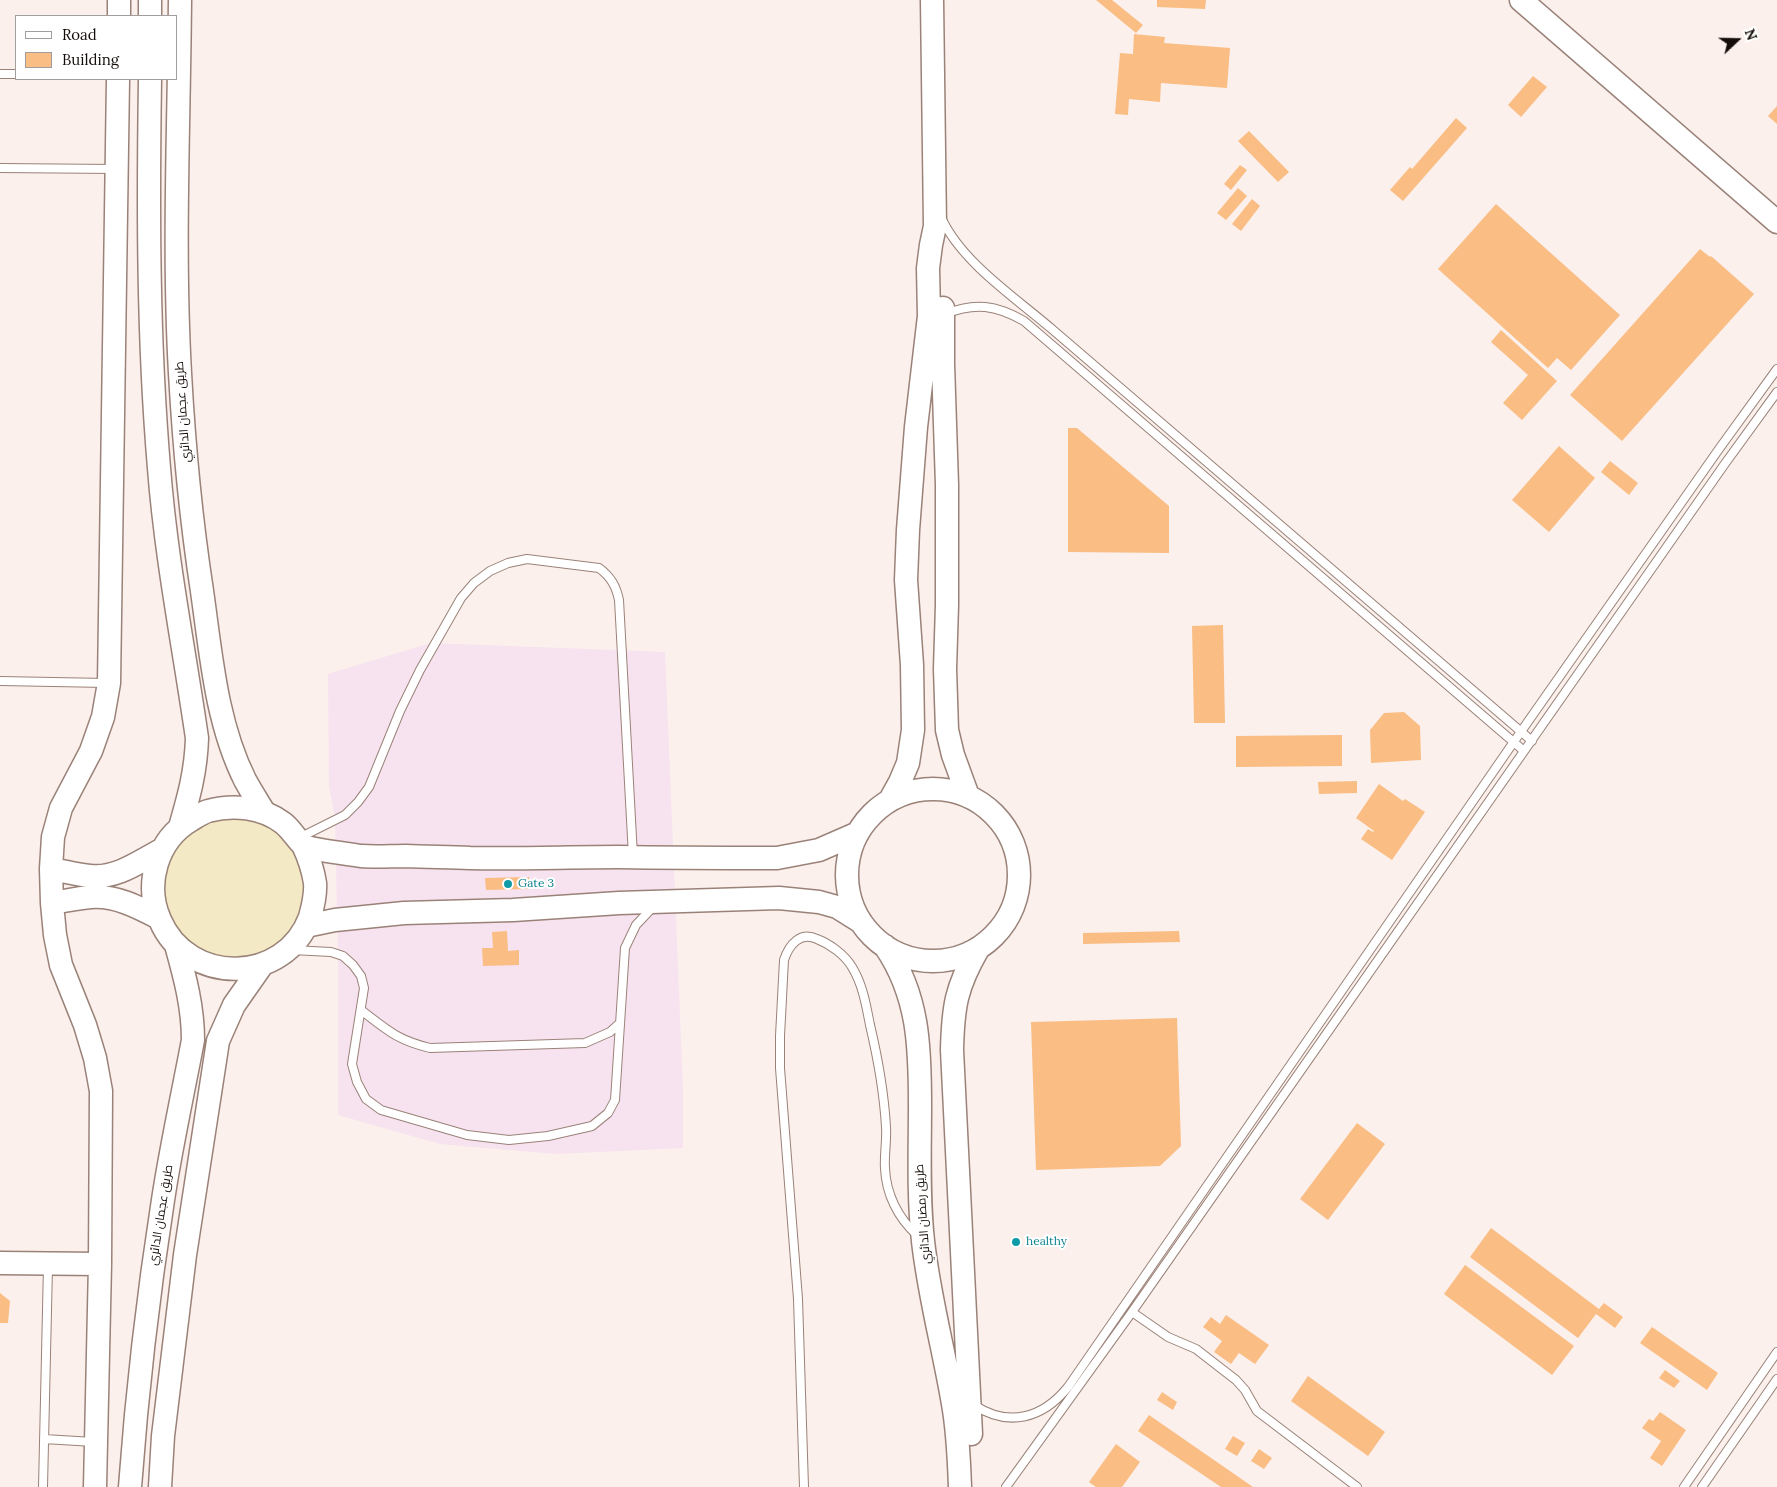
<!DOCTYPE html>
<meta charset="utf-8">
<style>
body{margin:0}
#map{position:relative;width:1777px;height:1487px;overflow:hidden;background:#fbf0ec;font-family:Lora,serif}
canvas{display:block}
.legend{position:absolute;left:15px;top:15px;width:162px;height:65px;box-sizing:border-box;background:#fff;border:1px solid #a19e9d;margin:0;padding:6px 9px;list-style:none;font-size:15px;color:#150d09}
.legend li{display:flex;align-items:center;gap:10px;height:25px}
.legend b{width:25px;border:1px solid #a19e9d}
.north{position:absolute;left:1712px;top:15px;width:50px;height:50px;-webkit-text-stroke:4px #fff;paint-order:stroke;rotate:69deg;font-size:14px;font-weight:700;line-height:20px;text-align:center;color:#150d09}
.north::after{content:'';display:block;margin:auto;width:18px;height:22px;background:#150d09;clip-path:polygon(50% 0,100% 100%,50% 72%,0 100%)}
</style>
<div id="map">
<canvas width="1777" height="1487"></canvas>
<ul class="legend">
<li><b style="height:6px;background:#fff"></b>Road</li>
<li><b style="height:14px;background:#fabd84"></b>Building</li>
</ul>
<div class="north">N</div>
</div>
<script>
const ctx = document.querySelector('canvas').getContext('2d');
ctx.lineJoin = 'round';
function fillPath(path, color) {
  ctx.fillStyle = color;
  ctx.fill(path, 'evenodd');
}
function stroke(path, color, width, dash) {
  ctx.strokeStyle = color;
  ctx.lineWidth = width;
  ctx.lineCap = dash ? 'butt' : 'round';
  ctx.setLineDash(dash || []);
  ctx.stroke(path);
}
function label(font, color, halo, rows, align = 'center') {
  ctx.font = font + ' Lora,Cairo,serif';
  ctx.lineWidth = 4;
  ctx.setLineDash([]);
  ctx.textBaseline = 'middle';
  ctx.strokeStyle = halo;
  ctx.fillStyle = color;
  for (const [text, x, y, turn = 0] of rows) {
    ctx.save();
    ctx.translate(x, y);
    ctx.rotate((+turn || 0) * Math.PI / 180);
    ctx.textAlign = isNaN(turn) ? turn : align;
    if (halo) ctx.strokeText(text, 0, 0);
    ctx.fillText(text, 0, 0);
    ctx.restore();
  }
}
const commercial = new Path2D(`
 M431,643L665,652L683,1090V1148L556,1154L440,1144L338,1115V961L335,816L329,787L328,674Z`);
const sand = new Path2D(`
 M163 888a72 72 0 1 1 144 0a72 72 0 1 1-144 0Z`);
const building = new Path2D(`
 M1096,0H1112L1143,25L1136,33Z
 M1157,0H1206L1205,9L1157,7Z
 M1134,34L1165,37L1164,43L1230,48L1227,88L1161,83L1160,102L1129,99L1128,115L1115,114L1120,53L1133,54Z
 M1533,76L1547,87L1521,117L1508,105Z
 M1777,106V124L1768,116Z
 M1456,118L1467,128L1403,201L1390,190L1410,167L1412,169Z
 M1249,131L1289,172L1278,182L1238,141Z
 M1240,165L1247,170L1231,190L1224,184Z
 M1238,188L1247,196L1226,220L1217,213Z
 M1252,199L1260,206L1241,231L1232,224Z
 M1496,204L1620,315L1571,370L1557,358L1548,368L1438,269Z
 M1700,249L1710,257L1711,256L1754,294L1622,441L1570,395Z
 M1501,330L1557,381L1522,420L1503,403L1528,375L1491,342Z
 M1068,428H1077L1169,506V553L1068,552Z
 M1559,446L1595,478L1549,532L1512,500Z
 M1610,461L1638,483L1629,495L1601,472Z
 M1223,625L1225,723H1194L1192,626Z
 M1404,712L1420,726L1421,760L1371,763L1370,730L1384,713Z
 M1342,735V766L1236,767V736Z
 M1357,781V793L1319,794L1318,782Z
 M1379,784L1403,801L1405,799L1425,812L1392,860L1361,839L1368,829L1373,832L1374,831L1356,818Z
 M529,877L530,889L486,890L485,878Z
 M507,931L508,951L519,950V965L483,966L482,948H493L492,932Z
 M1179,931L1180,942L1083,944V933Z
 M1177,1018L1181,1146L1160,1166L1036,1170L1031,1022Z
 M1357,1123L1385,1144L1328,1220L1300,1199Z
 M1491,1228L1599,1309L1604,1303L1623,1317L1615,1328L1596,1314L1578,1338L1470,1257Z
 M1465,1265L1574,1346L1552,1375L1444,1294Z
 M0,1293L10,1301L8,1323H0Z
 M1226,1315L1269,1345L1255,1364L1239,1353L1231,1364L1214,1352L1222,1341L1203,1327L1211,1317L1220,1324Z
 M1652,1327L1718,1373L1707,1390L1640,1343Z
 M1665,1370L1680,1381L1674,1388L1659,1378Z
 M1308,1376L1385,1432L1368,1456L1291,1401Z
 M1162,1392L1177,1402L1173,1410L1157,1400Z
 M1660,1412L1686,1430L1662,1466L1650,1458L1661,1441L1642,1428L1649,1419L1653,1421Z
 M1149,1415L1253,1487H1221L1138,1431Z
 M1233,1436L1245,1443L1237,1456L1225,1449Z
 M1116,1444L1140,1462L1122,1487H1096L1089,1482Z
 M1259,1449L1272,1458L1264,1469L1251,1461Z`);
const lane = new Path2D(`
 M0,74H16
 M0,168L115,169
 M941,217C961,262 1016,298 1053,330L1532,741
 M945,314C975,302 996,305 1024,321L1524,751
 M0,681L107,683
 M299,838L345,815L358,802L369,787L400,711L420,670L461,598L474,583L490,571L508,563L527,559L599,568C611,577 616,586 619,600L633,856
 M292,950L331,952L343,956L353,965L361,976L364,988L352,1064L357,1082L366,1099L381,1110L467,1135L509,1140L548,1136L592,1126L608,1113L615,1100L625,948L636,925L653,907
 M361,1010C387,1030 397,1040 430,1048L585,1043L610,1032L620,1023
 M1132,1312L1168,1337L1196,1349L1236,1380L1245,1390L1257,1411L1357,1487
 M974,1405C1009,1428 1043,1418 1068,1387L1513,743L1719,449L1777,369
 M44,1439L94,1442
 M43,1487L48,1266
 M804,1487L798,1299L780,1068V1036L784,960C789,945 800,931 817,939C830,944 845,955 852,967C863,985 866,1005 870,1025C878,1059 884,1092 886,1127C887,1141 884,1155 885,1168C886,1194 898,1218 917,1235
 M1006,1487L1132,1312L1724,465L1777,392
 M1684,1487L1777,1352
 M1702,1487L1777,1379`);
const secondary = new Path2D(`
 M180,0C179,124 173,249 180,373C184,446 191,519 202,591C211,654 216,722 245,780C251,791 258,802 264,812
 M1521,0L1777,222
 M119,16V0
 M150,16V0
 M150,79C148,209 148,339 159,468C166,559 184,648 197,738C196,771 189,796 180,827
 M943,308V364L947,485V605L945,669L947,730L953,755L968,796
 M847 875a86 86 0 1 1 172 0a86 86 0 1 1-172 0Z
 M890,800L900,782L908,763L913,730L912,665L906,580L908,530L916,427L929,316L928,268L931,245L935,226L932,0
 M303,845C309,858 313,869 315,883C316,894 313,906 310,917C285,985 188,986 160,920C144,884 157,840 191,820C196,817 202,813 208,811C233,804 262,807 283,823C290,828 298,841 303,845C310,850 351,854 361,856C376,857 391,856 406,856C427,857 449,857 470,858C520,859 569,857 619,857C672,858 725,858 777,858L819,850L858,833
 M51,869C64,871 77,875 90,876C117,879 140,861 163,849
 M52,903C65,901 78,898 91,897C115,895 138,907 159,918
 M306,926L335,920L404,913L513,910L619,903L779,898L819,902L837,907L861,922
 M885,946C919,996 920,1047 920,1105C920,1150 918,1196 923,1241C929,1296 944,1350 953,1404C958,1431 959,1460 960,1487
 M0,1263L100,1264
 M971,1434L952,1050C953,1007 956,987 978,949
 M95,1487L100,1264L101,1091L95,1058L85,1025L61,965L55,935L52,903L51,869L53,837L61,808L91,751L103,717L109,683L118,79
 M130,1487C137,1391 148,1296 163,1200C171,1147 183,1093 193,1040C193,1007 185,977 176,945
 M160,1487L163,1436L185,1255L218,1041L234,1005L262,965`);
const markers = [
 [508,884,5,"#0f9aa8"],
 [1016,1242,5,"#0f9aa8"]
];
const streetNames = [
 ["طريق عجمان الدائري",183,412,-94],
 ["طريق رمضان الدائري",923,1214,-94],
 ["طريق عجمان الدائري",161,1215,-81]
];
const cultureNames = [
 ["Gate 3",518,884],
 ["healthy",1026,1242]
];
fillPath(commercial, '#f7e2f0');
fillPath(sand, '#f3e9c4');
fillPath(building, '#fabd84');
stroke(lane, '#9a8278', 10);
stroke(secondary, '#9a8278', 25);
stroke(lane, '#fff', 8);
stroke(secondary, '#fff', 22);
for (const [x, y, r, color] of markers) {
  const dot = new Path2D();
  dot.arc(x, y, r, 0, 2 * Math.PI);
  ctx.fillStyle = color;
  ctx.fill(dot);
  stroke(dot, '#fff', 2);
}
label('12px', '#150d09', '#fff', streetNames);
label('12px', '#0d838f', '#fff', cultureNames, 'left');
</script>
